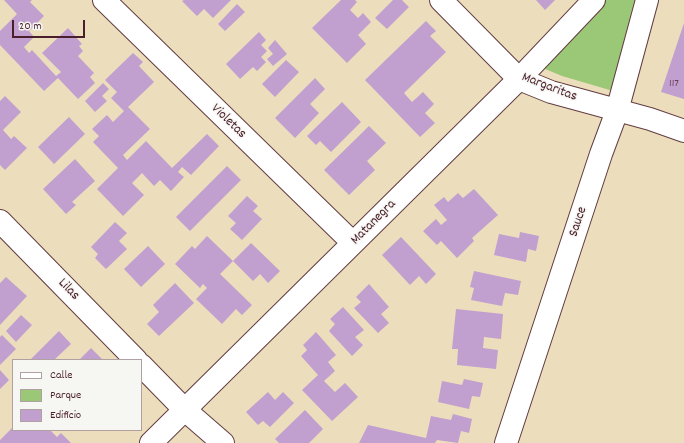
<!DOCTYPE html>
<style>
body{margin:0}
#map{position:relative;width:684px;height:443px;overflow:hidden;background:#ecdebc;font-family:Dekko,sans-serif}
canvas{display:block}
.legend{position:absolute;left:12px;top:359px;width:130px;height:72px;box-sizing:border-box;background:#f6f6f2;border:1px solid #b1a0a2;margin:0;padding:5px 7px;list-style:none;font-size:12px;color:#4a1f2b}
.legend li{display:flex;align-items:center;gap:8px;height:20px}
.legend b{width:20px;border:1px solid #b1a0a2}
.scale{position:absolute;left:12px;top:20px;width:73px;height:18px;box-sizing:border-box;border:2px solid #4a1f2b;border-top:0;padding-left:5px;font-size:12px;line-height:14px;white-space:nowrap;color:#4a1f2b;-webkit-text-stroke:3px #f6f6f2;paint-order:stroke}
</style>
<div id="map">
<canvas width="684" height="443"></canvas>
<ul class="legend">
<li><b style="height:5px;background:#fff"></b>Calle</li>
<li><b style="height:11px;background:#9ac876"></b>Parque</li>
<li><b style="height:11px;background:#c19fcf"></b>Edificio</li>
</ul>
<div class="scale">20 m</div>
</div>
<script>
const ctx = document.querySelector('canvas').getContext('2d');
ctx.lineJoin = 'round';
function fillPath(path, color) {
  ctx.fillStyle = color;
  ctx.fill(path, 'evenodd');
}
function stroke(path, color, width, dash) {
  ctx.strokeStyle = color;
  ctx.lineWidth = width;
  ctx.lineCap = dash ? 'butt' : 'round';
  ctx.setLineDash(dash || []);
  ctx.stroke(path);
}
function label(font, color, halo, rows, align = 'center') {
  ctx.font = font + ' Dekko,sans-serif';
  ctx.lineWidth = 3;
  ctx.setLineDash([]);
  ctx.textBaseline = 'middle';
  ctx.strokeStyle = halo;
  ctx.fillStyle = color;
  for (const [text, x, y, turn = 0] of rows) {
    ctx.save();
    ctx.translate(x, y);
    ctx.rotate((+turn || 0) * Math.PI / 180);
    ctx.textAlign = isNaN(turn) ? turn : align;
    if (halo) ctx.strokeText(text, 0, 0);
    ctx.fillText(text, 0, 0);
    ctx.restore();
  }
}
const green = new Path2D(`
 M600,0H638L613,91L562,76L538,66Z`);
const building = new Path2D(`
 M4,0H32L30,2L44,16L29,31L34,37L24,47L29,53L32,50L56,76L61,72L42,53L68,28L82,44L79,46L83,51L78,56L94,73L90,77L95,83L78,99L58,78L44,91L0,45V31L17,14Z
 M184,0H231L213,18L204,9L197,16L182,1Z
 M341,0H355L357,2L350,10L358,18L363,13L371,22L358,35L366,44L347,63L312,28Z
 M393,0H402L409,7L387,29L375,18Z
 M536,0H555L545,10Z
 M237,4L245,12L225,31L218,24Z
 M426,21L436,31L430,36L446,52L404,93L412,102L423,92L434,104L425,113L435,123L420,137L365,80Z
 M684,23V99L661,92Z
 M259,32L266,40L261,45L267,51L261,57L266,62L257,71L253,67L240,79L226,64Z
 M275,40L287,54L273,66L267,59L273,54L268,48Z
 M133,53L143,62L139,66L154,82L128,107L150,129L123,155L127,160L146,141L172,168L207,134L219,146L191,175L182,167L178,172L184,177L171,191L160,180L154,186L142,173L132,183L144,195L123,216L97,189L118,168L93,142L99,136L92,129L107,115L113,122L124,111L111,98L117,92L105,80Z
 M286,60L299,72L275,97L262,84Z
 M315,78L325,89L310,104L319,113L295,138L275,118Z
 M103,83L109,89L102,96L107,101L95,112L85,101Z
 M5,96L21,112L3,130L11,139L14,136L27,148L5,170L0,165V101Z
 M342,102L361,122L331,152L320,141L316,145L307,136Z
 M69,117L85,134L54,164L38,147Z
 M369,126L386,143L367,161L375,170L349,195L324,170Z
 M75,159L95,181L72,202L76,205L66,214L43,189Z
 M227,166L241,180L190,231L176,217Z
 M474,189L498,215L472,238L474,241L457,258L441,241L437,245L423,231L436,219L441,225L447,220L434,205L444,197L448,202L458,193L463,198Z
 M247,196L258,206L253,211L262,219L242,240L230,229L236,223L228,216Z
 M115,222L127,233L119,241L127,249L106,269L95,258L98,254L91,247Z
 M520,232L539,236L536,251L528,249L526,262L494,255L499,234L519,238Z
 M207,236L233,261L220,274L252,305L242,315L236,309L222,324L196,299L207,288L203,284L200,288L175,264L192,246L195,249Z
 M401,237L436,274L426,284L419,276L410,285L382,255Z
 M251,243L280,271L268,283L260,274L253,281L233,261Z
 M148,246L165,264L141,287L124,269Z
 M474,271L521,281L518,295L505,293L502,306L471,300L474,288L470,287Z
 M6,277L27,296L0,325V283Z
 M175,283L194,303L159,336L147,324L159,312L153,305Z
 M369,284L389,307L381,314L389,323L378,333L354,308L361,302L356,297Z
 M343,307L364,330L355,337L363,345L352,356L329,331L335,324L330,319Z
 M456,309L503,314L501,339L484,337L483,348L498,350L496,369L457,365L458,349H452Z
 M21,315L32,325L16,342L6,331Z
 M59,331L71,344L54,360H30Z
 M316,332L336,355L328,362L335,371L324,381L335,392L345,383L358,397L332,421L302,390L318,375L301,356L307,350L303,345Z
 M2,335L16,349L0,365V337Z
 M91,348L103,360H79Z
 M0,370L9,380L0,389Z
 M464,379L483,383L480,397L472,396L469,409L438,402L442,381L462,385Z
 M268,392L275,400L283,392L294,403L270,427L263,421L258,425L246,412Z
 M305,410L323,429L309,443H279L275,439Z
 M453,414L472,419L469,433L461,431L458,443L437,440L435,443H359L368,425L426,438L431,416L451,420Z
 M13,427V430H50L57,437L61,433L71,443H0V440Z`);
const minor = new Path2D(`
 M104,0L353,243
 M441,0L519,79L551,92L650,119L684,131
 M0,221L136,360
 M141,365L185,410L223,443
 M151,443L519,79L594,0
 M506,443L601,154L617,111L647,0`);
const numberNames = [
 ["117",674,84]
];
const streetNames = [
 ["Margaritas",549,88,21],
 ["Violetas",228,122,44],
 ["Sauce",579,222,-72],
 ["Matanegra",374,223,-45],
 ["Lilas",68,290,46]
];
fillPath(green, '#9ac876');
fillPath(building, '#c19fcf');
stroke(minor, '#623c41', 24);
stroke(minor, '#fff', 22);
label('12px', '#683f54', null, numberNames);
label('14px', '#4a1f2b', '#f6f6f2', streetNames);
</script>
